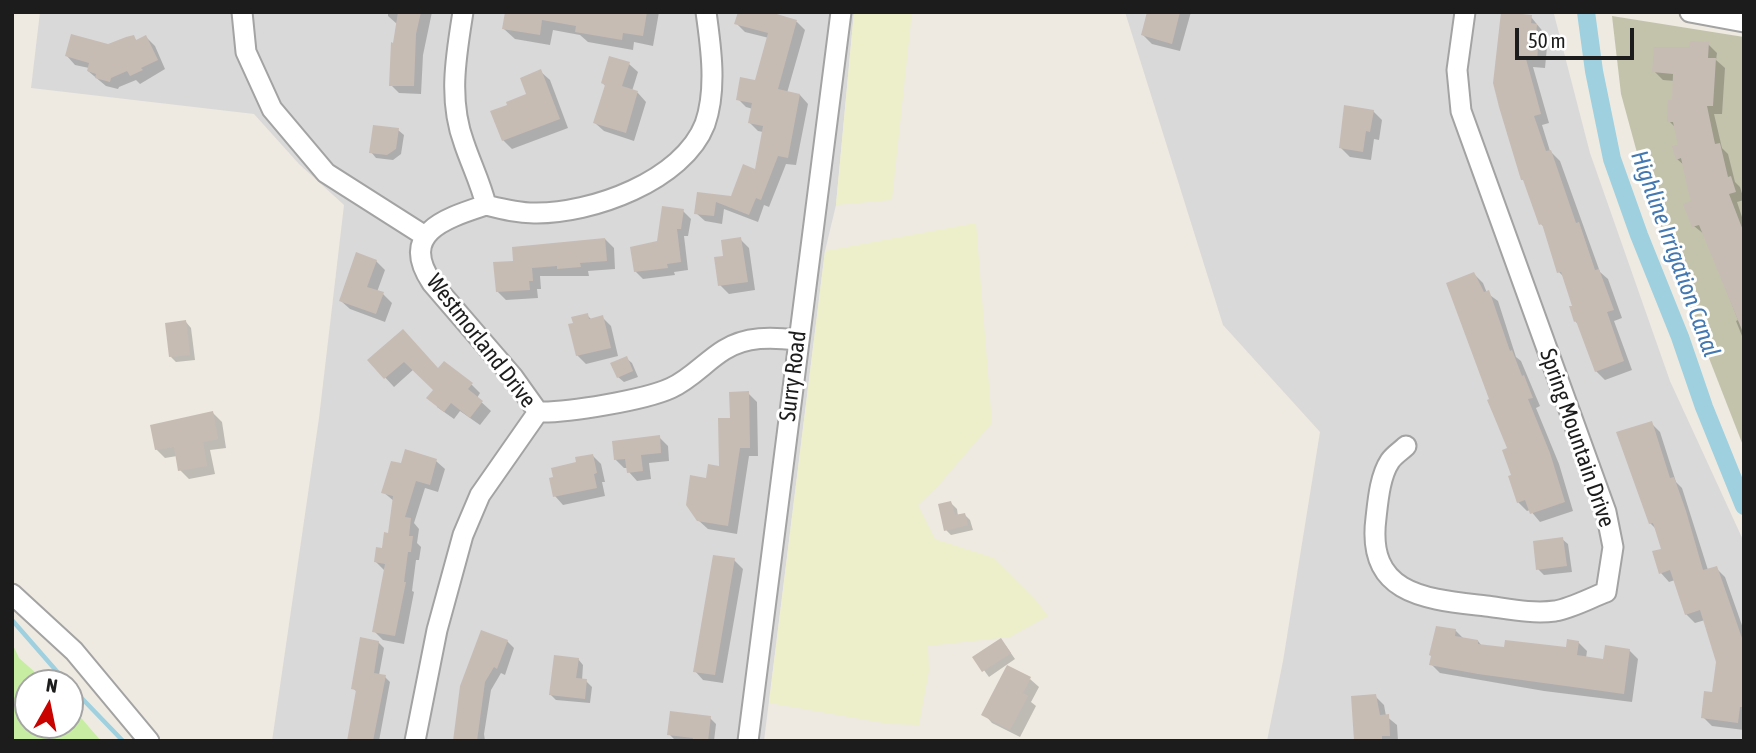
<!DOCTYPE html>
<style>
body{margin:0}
#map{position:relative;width:1756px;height:753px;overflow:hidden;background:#eeeae1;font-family:"Asap Condensed",sans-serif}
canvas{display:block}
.frame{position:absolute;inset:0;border:14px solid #1c1c1c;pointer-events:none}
.north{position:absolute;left:14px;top:669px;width:70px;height:70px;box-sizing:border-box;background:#fff;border:2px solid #a4a4a4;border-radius:50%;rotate:9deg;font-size:19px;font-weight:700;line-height:28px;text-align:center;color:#1c1c1c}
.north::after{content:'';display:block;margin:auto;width:24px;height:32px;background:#c80300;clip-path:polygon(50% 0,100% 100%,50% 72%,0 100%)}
.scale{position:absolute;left:1515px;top:28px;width:119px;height:32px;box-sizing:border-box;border:4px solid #1c1c1c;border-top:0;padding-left:9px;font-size:21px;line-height:24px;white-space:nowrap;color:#1c1c1c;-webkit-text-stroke:5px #fff;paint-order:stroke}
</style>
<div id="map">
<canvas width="1756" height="753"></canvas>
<div class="frame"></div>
<div class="north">N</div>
<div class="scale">50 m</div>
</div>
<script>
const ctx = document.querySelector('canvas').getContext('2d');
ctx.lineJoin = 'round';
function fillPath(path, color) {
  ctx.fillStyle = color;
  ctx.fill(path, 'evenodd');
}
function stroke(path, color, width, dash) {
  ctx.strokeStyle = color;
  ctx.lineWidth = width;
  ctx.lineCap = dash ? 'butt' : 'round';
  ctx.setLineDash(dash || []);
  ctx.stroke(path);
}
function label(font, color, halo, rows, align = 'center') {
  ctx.font = font + ' "Asap Condensed",sans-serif';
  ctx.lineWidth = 6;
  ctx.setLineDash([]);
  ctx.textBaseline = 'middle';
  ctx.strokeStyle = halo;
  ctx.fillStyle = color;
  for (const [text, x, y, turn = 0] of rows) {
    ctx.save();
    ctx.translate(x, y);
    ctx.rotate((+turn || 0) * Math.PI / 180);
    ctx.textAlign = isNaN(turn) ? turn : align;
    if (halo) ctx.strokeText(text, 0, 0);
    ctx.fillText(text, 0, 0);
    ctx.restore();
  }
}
const residential = new Path2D(`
 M40,12H854L836,205L825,251L764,741H272L319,418L344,205L299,164L254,114L31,88Z
 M1125,12H1543L1554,14L1590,153L1670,381L1744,542V741H1267L1283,661L1320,432L1223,325Z`);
const construction = new Path2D(`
 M1612,16L1744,37V448L1677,276L1636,149L1621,94Z`);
const farmland = new Path2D(`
 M854,12H912L892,200L836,205Z
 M976,223L992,423L938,486L918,505L935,539L994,558L1035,599L1048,616L1010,637L928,646L929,671L919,725L889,724L769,703L825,251Z`);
const grass = new Path2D(`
 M12,643L19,658L47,683H28V725H70V705L101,741H12Z`);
const shadow = new Path2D(`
 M388,12H432L423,55L421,94L399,93L391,85L397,24L388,16Z
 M507,12H659L653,46L634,42L633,50L588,42L580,35L553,30L550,45L515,39L504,29Z
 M739,12H777V16L797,22L805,30L787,93L800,95L808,104L796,165L786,164L769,207L764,205L758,222L724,209L722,224L705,221L696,213L698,194L732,198L756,171L763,132L758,131L750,123L753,109L746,107L738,99L756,82L769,38L745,32L736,23Z
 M1149,12H1191L1180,51L1152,44L1143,35Z
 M1531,17L1545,34L1544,44L1547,47L1545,68L1533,67L1549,123L1542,125L1550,151L1560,161L1600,272L1608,279L1622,318L1614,321L1632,370L1605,380L1596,371L1580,326L1575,321L1571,308L1574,307L1565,278L1559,272L1545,228L1541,224L1507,132Z
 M133,37L137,41L146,37L155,46L165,69L140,84L136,80L119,87L118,89L106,86L88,71L89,68L75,65L67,56L108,46Z
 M1708,44L1717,53L1716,60L1725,68L1722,114H1714L1722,148L1728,154L1735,182L1740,187L1744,200L1737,202L1744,223V341L1736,321L1738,320L1705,235L1694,226L1693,202L1685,166L1677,159L1680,146L1676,128L1669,121L1674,102L1675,81L1663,80L1654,71L1691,48Z
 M629,64L638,72L632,91L638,93L646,102L634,141L604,131L595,123L606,87L603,83Z
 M541,72L550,80L568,128L512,149L503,140Z
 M1373,111L1382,120L1379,140L1374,139L1371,160L1350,157L1341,148Z
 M398,130L404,135L401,154L393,160L376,158L371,152Z
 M683,211L691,219L688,236H684L688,270L674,272L675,275L643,279L635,271Z
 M605,239L614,248L615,269L588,271L589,276H540L541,289H537L538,298L506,300L497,291L515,262Z
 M740,239L749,248L755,290L729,294L720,285Z
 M376,261L385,270L377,292L383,294L392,303L385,322L350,309L341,301Z
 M1474,274L1483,283L1487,293L1498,301L1516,357L1521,361L1540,406L1536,408L1559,464L1573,511L1540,522L1530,510L1527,511L1518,502Z
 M587,315L592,320L602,317L611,326L618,356L586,364L577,355Z
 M186,322L191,328L195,360L176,362L171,357Z
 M411,340L439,370L472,385L480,393L477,398L491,411L480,425L460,411L454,419L437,407L435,390L414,369L394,387L370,361Z
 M626,358L632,363L638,377L624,382L618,377Z
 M748,393L757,402L758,456H749L737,534L708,529L698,520L708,480L720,468Z
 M213,413L222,422L226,448L210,450L215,474L189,479L180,470L177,456L165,458L156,449Z
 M1651,423L1660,432L1676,482L1682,488L1708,570L1716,568L1725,577L1744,631V730L1712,726L1703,717L1714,694L1718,662L1705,620L1695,623L1686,614L1675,580L1669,582L1661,573L1663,550L1658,531L1650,523Z
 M659,437L668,446L669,461L649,463L651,479L637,481L629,472L628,468H624L615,459Z
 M593,456L601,464L605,482H602L605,496L563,505L555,496L578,464Z
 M436,461L445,469L438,492L425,488L414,523L419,529L417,543L421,547L419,560H416L412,591L414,592L404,644L383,640L374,631L385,571L376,562L390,535L394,501L383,492L402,466Z
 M951,503L957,509L958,516L964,514L970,520L973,530L951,535L946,530Z
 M1562,539L1568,544L1572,572L1544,575L1538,569Z
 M734,560L743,569L723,683L703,680L695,671Z
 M1455,630L1464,639L1478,641L1482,646L1505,649H1568L1578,642L1587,651L1586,658L1604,661L1629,650L1638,659L1632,702L1544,691L1440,673L1431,664Z
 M507,641L514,648L505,675L501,673L491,690L484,734L485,741H454L462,686Z
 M378,642L384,648L379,675L385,677L390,682L379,741H349L358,693L353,688Z
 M1006,646L1015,659L989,677L975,658Z
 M578,659L583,665L582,681H586L592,687L590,703L556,700L550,694Z
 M1030,679L1039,687L1031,702L1036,706L1020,737L992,723L984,714Z
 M1375,696L1384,705L1386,716L1397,725L1398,741H1356Z
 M710,718L716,724L714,741L675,740L669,734Z`);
const stream = new Path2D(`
 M12,620L67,683
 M70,686L123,741`);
const canal = new Path2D(`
 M1586,12L1594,71L1612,159L1639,235L1680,337L1704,407L1744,506`);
const building = new Path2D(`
 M398,12H421L416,34L414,86H389L391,42L393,43Z
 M505,12H647L643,36L623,33L622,40L575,32L576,26L542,20L540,35L502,29Z
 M738,12H770L797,20L778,89L800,94L788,158L778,156L761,200L756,198L749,215L716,202L714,216L694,214L697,192L731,196L743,164L755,169L763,126L748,123L752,103L736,100L740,77L755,80L768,33L734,24Z
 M1147,12H1180L1172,44L1141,35Z
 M1501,12L1532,15L1531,23L1537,24L1536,36L1539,37L1537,60L1526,59L1541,114L1534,116L1546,151L1551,150L1576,223L1579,222L1595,270L1599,269L1614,310L1607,312L1624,361L1595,372L1576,321L1574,322L1569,306H1572L1561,272L1557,273L1542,224L1539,225L1523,180H1521L1499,107L1493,83Z
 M71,34L108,44L126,37L134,35L136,40L146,35L158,60L141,68L143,70L130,76L127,71L111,78L110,82L95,78L96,74L87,71L89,63L65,56Z
 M1690,41L1709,42L1708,58H1716L1713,106H1707L1715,144L1720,143L1728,177L1731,176L1736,192L1729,194L1744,233V335L1699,225L1692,227L1683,204L1691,201L1688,190L1681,158L1676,160L1672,146L1678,145L1673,122H1667L1668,100H1672L1673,74L1652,72L1654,47H1689Z
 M609,56L630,62L622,86L638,91L626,133L593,123L605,85L601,83Z
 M541,69L560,119L502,141L490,111L507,105L506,102L526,94L520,78Z
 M1344,105L1374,110L1370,132L1366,131L1363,152L1339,148Z
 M373,125L399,128L396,149L387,155L369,153Z
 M662,206L684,209L681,229H677L681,262L667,264L668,268L634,272L630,247L657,241Z
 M741,237L748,282L718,286L714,257L723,256L721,240Z
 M605,238L607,261L580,263L581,267L557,269V266L532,268L533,281H529L530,290L496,292L493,262L513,261L512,247Z
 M356,252L377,260L367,287L384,292L376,314L339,301Z
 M1474,272L1484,292L1489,290L1510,351L1512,350L1522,376L1524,375L1533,398L1528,399L1550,453L1565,502L1530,514L1525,500L1517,503L1508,476L1511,475L1502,450L1507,448L1493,414L1487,400L1489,399L1446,283Z
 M588,313L589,319L603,315L611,348L576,356L568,324L573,323L571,317Z
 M186,320L190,355L169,357L165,323Z
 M403,329L438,368L444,361L473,383L468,389L483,401L470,418L451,403L444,412L426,398L433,390L404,362L384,379L367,360Z
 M627,356L633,371L617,378L610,363Z
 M749,391L750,448H740L728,526L697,521L686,505L690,475L706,478L708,464L719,466L718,418H730L729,392Z
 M213,411L218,439L203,442L207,466L178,471L174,447L155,450L150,425Z
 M1652,421L1670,478L1674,477L1686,511L1703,570L1717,566L1744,644V707H1740L1738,723L1701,718L1704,691L1712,692L1716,662L1700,610L1685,615L1670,570L1659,574L1652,551L1661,549L1653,523L1649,524L1616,432Z
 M660,435L661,453L641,455L643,471L627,473L625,459L614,460L612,441Z
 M405,449L437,459L430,485L416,481L405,517L411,518L409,536H413L411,552H408L404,582H406L395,636L372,632L385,564L374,562L376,547L382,548L384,532L388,533L393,496L381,493L391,461L401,463Z
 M593,454L597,473L594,474L597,488L553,497L549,478L553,477L551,468L576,462L575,457Z
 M951,501L955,515L965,513L968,525L944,531L938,504Z
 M1563,537L1567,566L1536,570L1533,541Z
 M713,555L735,558L715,675L693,672Z
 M1436,626L1456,629L1455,636L1478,640V644L1504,647L1505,640L1566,647L1567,639L1579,641L1577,655L1603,659L1605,645L1630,649L1624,694L1478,674L1429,665L1431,656L1429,655Z
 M481,630L508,640L497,669L494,667L485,682L477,741H453L460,686Z
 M360,637L379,641L374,673L386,675L373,741H347L356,690L351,689Z
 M1001,638L1011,653L982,672L972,657Z
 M554,655L579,658L576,678L587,679L585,699L549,695Z
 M1007,665L1031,677L1023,693L1028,696L1010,730L981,715Z
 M1376,694L1380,715L1389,714L1390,736H1382V741H1354L1351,696Z
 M670,711L711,716L708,741H692L693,738L667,735Z`);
const minor = new Path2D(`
 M242,12L246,52L272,109L326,173L425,236
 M463,12C456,56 448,100 464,143C471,164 481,184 486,205
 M1690,12L1744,22
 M486,205C502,209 517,213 534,213C591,214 683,181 705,124C717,90 711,47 706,12
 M486,205C447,218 398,232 432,283L513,377L538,412
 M538,412C567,413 645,400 671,388C691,379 706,361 724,350C746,336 772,337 797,340
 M1406,446C1401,451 1394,455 1390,461C1380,476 1378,500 1376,518C1366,596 1427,599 1486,606C1509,609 1532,614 1555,611C1572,608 1590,598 1606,592L1613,547L1606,512L1461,111L1457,70L1465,12
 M12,594L74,651L149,741
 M415,741L437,630L463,535L480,495L538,412
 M748,741L841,12`);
const streetNames = [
 ["Westmorland Drive",481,341,52],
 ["Surry Road",793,376,-83],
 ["Spring Mountain Drive",1577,438,71]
];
const waterNames = [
 ["Highline Irrigation Canal",1675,254,70]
];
fillPath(residential, '#dad9d9');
fillPath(construction, '#c3c3ac');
fillPath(farmland, '#ecefca');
fillPath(grass, '#c6eda2');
fillPath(shadow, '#0003');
stroke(stream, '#9ed0df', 4.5);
stroke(canal, '#9ed0df', 18);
fillPath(building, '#c6bcb4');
stroke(minor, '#a3a3a3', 23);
stroke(minor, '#fff', 19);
label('23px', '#1c1c1c', '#fff', streetNames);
label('italic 24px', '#4378b1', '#fff', waterNames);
</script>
